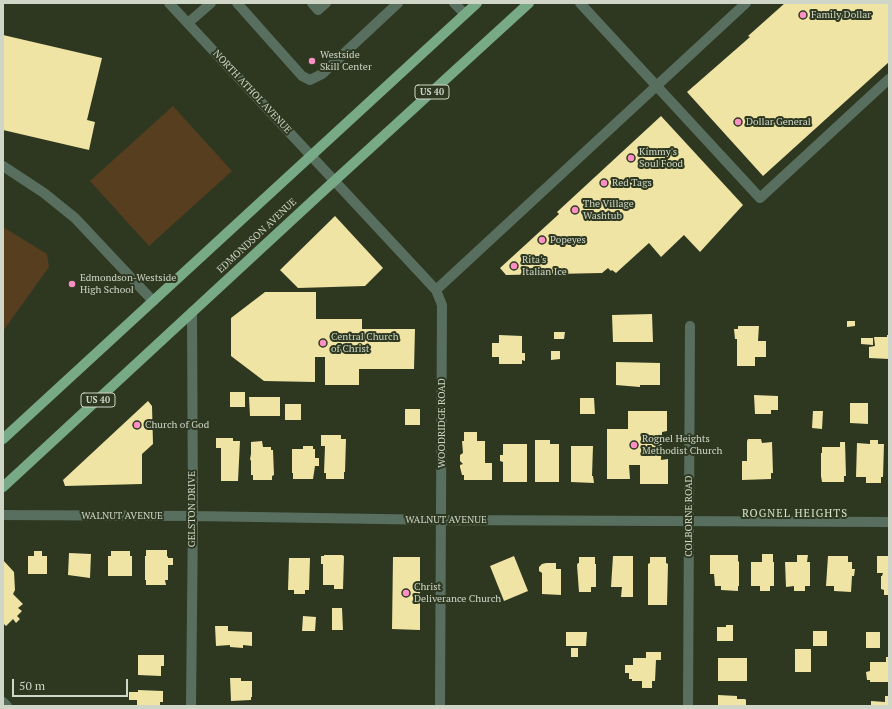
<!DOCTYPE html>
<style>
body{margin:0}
#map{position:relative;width:892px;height:709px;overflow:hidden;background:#2e3821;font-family:"PT Serif",serif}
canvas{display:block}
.frame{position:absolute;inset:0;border:4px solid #cfd6c7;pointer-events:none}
.scale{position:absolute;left:12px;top:679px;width:116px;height:18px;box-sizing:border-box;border:2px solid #cfd6c7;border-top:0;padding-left:5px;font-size:12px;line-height:14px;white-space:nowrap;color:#cfd6c7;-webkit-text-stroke:3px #2e3821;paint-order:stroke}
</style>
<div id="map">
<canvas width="892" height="709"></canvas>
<div class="frame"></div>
<div class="scale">50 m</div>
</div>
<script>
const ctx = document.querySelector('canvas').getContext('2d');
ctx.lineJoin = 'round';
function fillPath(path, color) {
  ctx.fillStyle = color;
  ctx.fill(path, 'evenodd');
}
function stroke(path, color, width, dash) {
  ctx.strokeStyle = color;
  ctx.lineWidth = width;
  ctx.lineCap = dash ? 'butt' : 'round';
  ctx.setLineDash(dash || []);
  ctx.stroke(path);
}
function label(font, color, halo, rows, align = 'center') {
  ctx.font = font + ' "PT Serif",serif';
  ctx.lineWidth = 4;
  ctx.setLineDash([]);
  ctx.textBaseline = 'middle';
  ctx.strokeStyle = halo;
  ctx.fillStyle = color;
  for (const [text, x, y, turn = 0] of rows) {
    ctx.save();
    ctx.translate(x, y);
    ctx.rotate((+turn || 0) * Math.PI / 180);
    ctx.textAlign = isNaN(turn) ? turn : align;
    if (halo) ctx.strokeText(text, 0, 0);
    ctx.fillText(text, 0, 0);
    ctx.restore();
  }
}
const green = new Path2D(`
 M173,106L232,171L149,246L90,181Z
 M3,227L47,254L49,267L3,331Z`);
const building = new Path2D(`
 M785,3H889V62L763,176L687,92L750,37L748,36Z
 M3,35L102,58L87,120L95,122L89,150L3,130Z
 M661,116L743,205L700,252L684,235L661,257L649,243L616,273L612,270L611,271L608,268L602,273L506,275L500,268L559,214L557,212Z
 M335,216L383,268L365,286L298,288L280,270Z
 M265,292H316V319H362V329H415L414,369H359V385H325V357H315V382L264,381L231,356V318Z
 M652,314L653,342H613L612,315Z
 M847,321H855V326L847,327Z
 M738,326H759L758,341H766V357H755V366H737V339H735L734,329H738Z
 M554,332H565L564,339H554Z
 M499,335L522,336V353H525V361L522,360V364H499V357H492V343H499Z
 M887,335H889V359L869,358V347L875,346L874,337H887Z
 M861,338H873V345L861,344Z
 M551,351H560V359L551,360Z
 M616,362L660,363V385H640V387L616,385Z
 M230,392H245V407H230Z
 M754,395L778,396V410H771V414H755Z
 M249,397H280V416H250Z
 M580,398H594L595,414H580Z
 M148,401L152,406L153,444L142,454V484L65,486L63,480Z
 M850,403H868V424L850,423Z
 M285,404H301V420H285Z
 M405,409H420V425H405Z
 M628,411H667V431L662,432L661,460L668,459V484H640V465H629L630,479H607V429H628Z
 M813,411H823L822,429L812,428Z
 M464,432H477V441H485V463H492V480H464V475H462L460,467V465L463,464L460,461V455L463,453L462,441H464Z
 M321,435H341V439H346L345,472H344V479H326V473H324L325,446H321Z
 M216,438H233V441H240L238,481H221V448H216Z
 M748,439H761L762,443L772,442L773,473H771V479L742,480V461H747V441Z
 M535,440H550V444H559V482H535Z
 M870,440H878V444H884L883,477H881V483H866V477H856L857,443L870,444Z
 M262,441L263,447H271V450H273L274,475L272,476V480H253V475H251V461L250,459L251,454V442Z
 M840,442H845L846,476H844V482H822L821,476V453H822V447H840Z
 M503,444H527V482H503V462L500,461V455H503Z
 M303,446H313V449H315V458H319V466H315L313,479H293V473H292V449H303Z
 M571,446H593L592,476H593L594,483L571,482Z
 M146,550H167V557L168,556V558H173V565H168V580H165L166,585H146V580H145V556H146Z
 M34,551H42V556H47V574H28V556H34Z
 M111,551H130V556H132V576H108V556H111Z
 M69,553L91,554L90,578L68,575Z
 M762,554H773V562H774V586H770V591H760V586H751V562H762Z
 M324,555H342L344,556L343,589H334V585H323V564H321V556H324Z
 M710,555H738V561L739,562V586H738V591L721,590V586H715L714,574H710Z
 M797,555H808L807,562H810V586H805V591H794V586L786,587L785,562H797Z
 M514,556L528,591L504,601L490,566Z
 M613,556H633V597H621L622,587H611Z
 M828,556H848V562H852V569H855L854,576H852L851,592L834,591V586H826Z
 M877,556H889V595H884V590L881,589V576H882L883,573H877Z
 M393,557H420V630L392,629Z
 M579,557H595V564H596V587H591V592H579L577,565L578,563H579Z
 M650,557H666V563L668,564L667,605H648V564L650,563Z
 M289,558H310L309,590H305V594H294V590H288Z
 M3,560L14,572L15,590L13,594L23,604L18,608L22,611L17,616L20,619L16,623L13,619L6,626L3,623Z
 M546,563H556V569H561V595L542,594V573L539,571V567L542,564Z
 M332,608H342L343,630H332Z
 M303,616L316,617L315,631H302Z
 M726,625H733V641H717V627H726Z
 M215,626H228V631L252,632V646L243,645V648L230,647V645L216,646Z
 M813,631H827V646H813Z
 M566,632H587L586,646H566Z
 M866,632H880V648H866Z
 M571,648H578V657H571Z
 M795,649H811V672H795Z
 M646,652H661V660H656L655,681H652V688H642V681H632V679H629V673H625V665H633V658H646Z
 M138,655H164V666H161V676L138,675Z
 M886,657H889V682H870V680H867L866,672L870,671V662H886Z
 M718,658H747V681H718Z
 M230,678H241V681H252V697H251V700L231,701Z
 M138,690L163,691V702H160V706H137V700H129V692H138Z
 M718,695L737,696V699H745L746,700V706H718Z
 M885,696H889V706H871V701L885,702Z`);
const minor = new Path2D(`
 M169,3L436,290L442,305L440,706
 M237,3L302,76L310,80L322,74L398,3
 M312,3L318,10L326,3
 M454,3L465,14
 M580,3L760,198L889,79
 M188,23L211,3
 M3,166L44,193L75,218L153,301
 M436,290L746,3
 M3,515L193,516L441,520L889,522
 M3,702L7,706
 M191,706L193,516L192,312
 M688,706L690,326`);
const major = new Path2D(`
 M3,439L477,3
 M3,487L320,194L529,3`);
const markers = [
 [803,15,4,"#fc8fc3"],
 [312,61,4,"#fc8fc3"],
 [738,122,4,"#fc8fc3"],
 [631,158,4,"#fc8fc3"],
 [604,183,4,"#fc8fc3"],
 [575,210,4,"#fc8fc3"],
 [542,240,4,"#fc8fc3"],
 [514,266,4,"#fc8fc3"],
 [72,284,4,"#fc8fc3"],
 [323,343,4,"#fc8fc3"],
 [137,425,4,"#fc8fc3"],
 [634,445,4,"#fc8fc3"],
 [406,593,4,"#fc8fc3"]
];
const shields = [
 [432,92,34],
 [98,400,34]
];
const shieldNames = [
 ["US 40",432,92],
 ["US 40",98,400]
];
const poiNames = [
 ["Family Dollar",811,15],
 ["Westside",320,55],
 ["Skill Center",320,67],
 ["Dollar General",746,122],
 ["Kimmy's",639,152],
 ["Soul Food",639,164],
 ["Red Tags",612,183],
 ["The Village",583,204],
 ["Washtub",583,216],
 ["Popeyes",550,240],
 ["Rita's",522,260],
 ["Italian Ice",522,272],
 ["Edmondson-Westside",80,278],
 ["High School",80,290],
 ["Central Church",331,337],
 ["of Christ",331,349],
 ["Church of God",145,425],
 ["Rognel Heights",642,439],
 ["Methodist Church",642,451],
 ["Christ",414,587],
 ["Deliverance Church",414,599]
];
const streetNames = [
 ["NORTH ATHOL AVENUE",252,92,47],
 ["EDMONDSON AVENUE",257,236,-43],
 ["WOODRIDGE ROAD",442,423,-90],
 ["GELSTON DRIVE",192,509,-90],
 ["WALNUT AVENUE",122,516],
 ["COLBORNE ROAD",689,516,-90],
 ["WALNUT AVENUE",446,520]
];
const neighbourhoodNames = [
 ["ROGNEL HEIGHTS",795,514]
];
fillPath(green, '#563e1f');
fillPath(building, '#efe4a3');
stroke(minor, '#586f5f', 10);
stroke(major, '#79aa88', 10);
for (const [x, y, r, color] of markers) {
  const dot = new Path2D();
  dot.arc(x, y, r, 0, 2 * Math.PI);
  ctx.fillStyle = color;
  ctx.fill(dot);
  stroke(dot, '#2e3821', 1.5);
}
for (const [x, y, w] of shields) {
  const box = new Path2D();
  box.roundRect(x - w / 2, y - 7, w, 14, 3);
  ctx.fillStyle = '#2e3821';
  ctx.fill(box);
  stroke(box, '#cfd6c7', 1);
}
label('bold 9px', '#cfd6c7', null, shieldNames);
label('10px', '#cfd6c7', '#2e3821', poiNames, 'left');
label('10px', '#cfd6c7', '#2e3821', streetNames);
ctx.letterSpacing = '1px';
label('11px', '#d8e5c8', '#2e3821', neighbourhoodNames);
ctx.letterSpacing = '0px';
</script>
